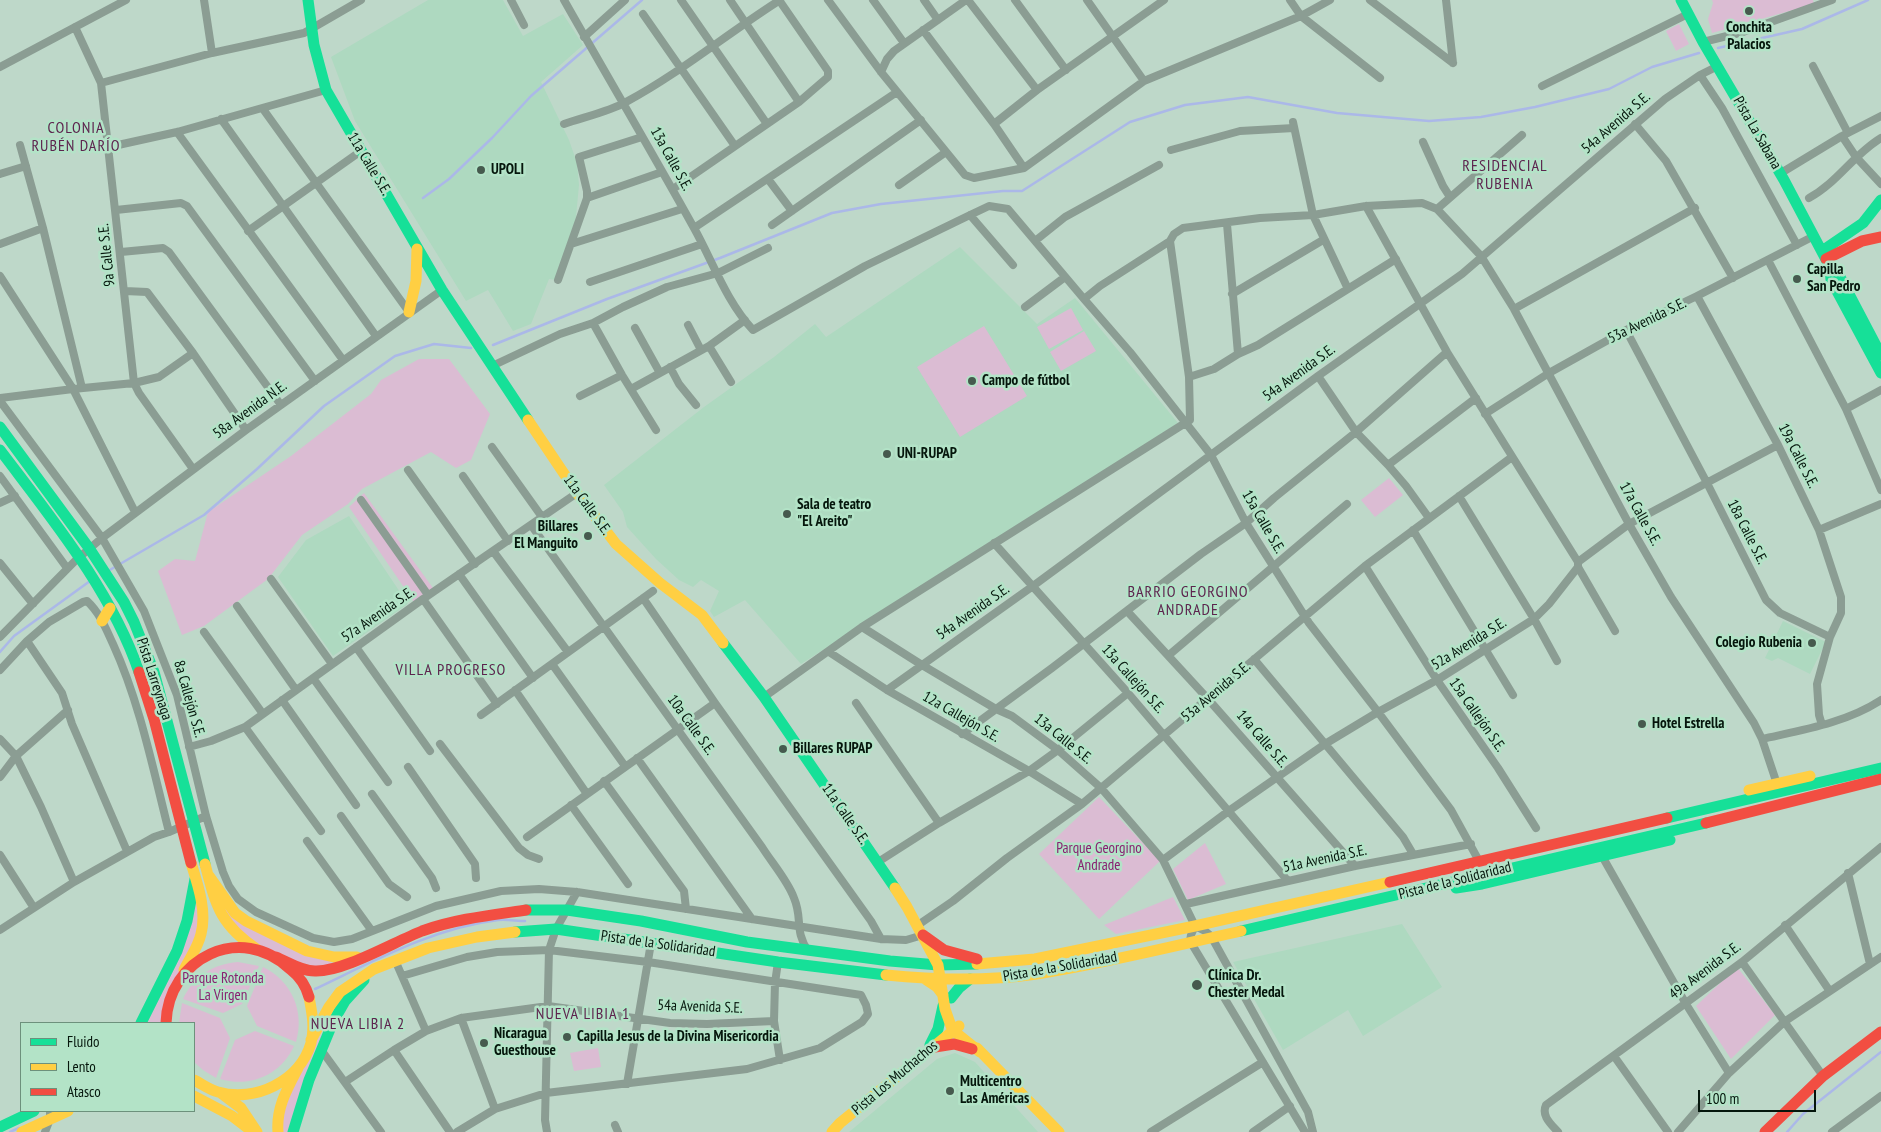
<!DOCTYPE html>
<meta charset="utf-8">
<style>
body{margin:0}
#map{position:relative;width:1881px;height:1132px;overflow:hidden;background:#bed8c9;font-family:"PT Sans Narrow",sans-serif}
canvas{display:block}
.legend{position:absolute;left:20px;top:1022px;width:175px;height:90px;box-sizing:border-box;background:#b3e3c7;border:1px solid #6d917c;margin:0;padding:6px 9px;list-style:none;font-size:15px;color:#05160c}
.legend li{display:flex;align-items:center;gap:10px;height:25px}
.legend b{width:25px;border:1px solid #6d917c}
.scale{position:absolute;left:1698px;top:1090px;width:118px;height:22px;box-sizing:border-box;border:2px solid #05160c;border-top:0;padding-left:6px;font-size:15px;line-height:18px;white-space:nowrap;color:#05160c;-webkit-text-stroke:4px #b3e3c7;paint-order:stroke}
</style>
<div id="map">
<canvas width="1881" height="1132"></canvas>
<ul class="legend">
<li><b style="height:6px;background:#16e098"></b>Fluido</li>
<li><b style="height:6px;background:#ffcf43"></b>Lento</li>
<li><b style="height:6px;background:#f24e42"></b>Atasco</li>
</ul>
<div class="scale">100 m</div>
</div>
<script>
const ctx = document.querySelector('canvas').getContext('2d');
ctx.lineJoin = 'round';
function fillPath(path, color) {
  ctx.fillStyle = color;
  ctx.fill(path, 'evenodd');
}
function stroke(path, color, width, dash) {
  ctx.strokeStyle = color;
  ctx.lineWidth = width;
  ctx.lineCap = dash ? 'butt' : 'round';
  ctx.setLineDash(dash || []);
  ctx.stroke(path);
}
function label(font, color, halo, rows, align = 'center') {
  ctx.font = font + ' "PT Sans Narrow",sans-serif';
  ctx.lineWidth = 5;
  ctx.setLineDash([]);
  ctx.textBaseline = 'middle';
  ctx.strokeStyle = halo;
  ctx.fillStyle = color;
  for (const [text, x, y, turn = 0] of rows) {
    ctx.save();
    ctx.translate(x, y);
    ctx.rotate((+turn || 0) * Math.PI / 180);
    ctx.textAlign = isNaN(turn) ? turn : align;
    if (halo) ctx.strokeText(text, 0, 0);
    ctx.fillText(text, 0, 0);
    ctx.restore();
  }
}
const built = new Path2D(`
 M428,0H503L523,36L563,14L583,45L541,82L569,140L577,163L579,185L575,227L556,280L549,279L531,324L513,331L488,290L466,301L355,121L331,57Z
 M960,247L1037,324L1075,298L1178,423L801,664L745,600L714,617L710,611L719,591L701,580L693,587L679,580L656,559L627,527L623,512L604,485L704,407L774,357L815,324L826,337Z
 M349,516L408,604L333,656L278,577L306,540Z
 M1783,621L1826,642L1810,674L1778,658L1772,661L1765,658Z
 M1402,924L1442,987L1363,1036L1348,1010L1283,1050L1233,962Z
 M955,1053L975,1062L1038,1132H849L937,1059Z`);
const green = new Path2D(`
 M1712,0H1813L1814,4L1712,33L1708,19L1713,3Z
 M1679,24L1689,44L1676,51L1666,31Z
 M1071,308L1083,330L1049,349L1037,327Z
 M984,326L1027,396L960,437L917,367Z
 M1084,331L1096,351L1061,371L1050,352Z
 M419,359H449L490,414L471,460L456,468L431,452L362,489L348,504L302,535L268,579L204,626L182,635L158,571L175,559L195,561L208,512L291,456L371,394L381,380Z
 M1389,478L1403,495L1375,517L1361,500Z
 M364,493L433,588L414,602L349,507Z
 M1099,797L1160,861L1099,919L1039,854Z
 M1205,843L1226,884L1188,900L1173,869Z
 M195,879L203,921L160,1023H141L177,951Z
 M1173,897L1185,920L1116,934L1104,925Z
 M224,900L235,913L334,957L327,970L258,950L218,909Z
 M238,962L259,966L242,1004L223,1013L183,999C194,976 213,964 238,962Z
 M263,967C292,981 305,1012 296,1042L257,1026L247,1006Z
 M1737,967L1775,1015L1731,1059L1696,1006Z
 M345,1001L293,1132H278L277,1125L304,1059Z
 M182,1003L220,1018L230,1038L216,1078L203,1070L194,1062V1023H179Z
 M255,1031L294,1046C281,1075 250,1088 220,1079L235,1040Z
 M598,1048L601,1067L574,1071L570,1053Z`);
const stream = new Path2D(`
 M1718,48L1802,29L1868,0
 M423,198L449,179L492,138L531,96L642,0
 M493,345L607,299L720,258L832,213L881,204L1003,191H1022L1130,122L1185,105L1248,97L1337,113L1429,121L1481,117L1535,107L1609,89L1652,67L1699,53
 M108,571L204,515L257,469L324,406L395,356L434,344L471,348
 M0,652L14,636L90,581
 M315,989C374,961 433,928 498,920C507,919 517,921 525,921
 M10,1132L19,1128
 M1787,1132L1803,1114L1881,1052`);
const street = new Path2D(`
 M204,0L212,53
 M511,0L524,25
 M564,0C607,76 652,152 694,228C713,262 726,301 753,330L865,266L970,215L989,206L1008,209L1084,299L1130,352L1211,455L1246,523L1309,623L1378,712L1451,810L1479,861
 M681,0L767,124
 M730,0L799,102
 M828,0L881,72L965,175L974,178L1024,168L1144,81L1301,16L1330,0
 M873,0L904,43
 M924,0L938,20
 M968,0L1037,90
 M1015,0L1066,70
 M1087,0L1144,81
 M1290,0L1301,16L1380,78
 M1370,0L1453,63
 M1446,0L1453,63
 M643,14L735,146
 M75,27L101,83L134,383L139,393L193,469
 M923,30L994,124L1024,168
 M584,37L625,0
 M1703,42L1743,32L1832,0
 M1813,66L1848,133
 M0,67L126,0
 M881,72L887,59L894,51L966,0
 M1700,75L1722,108L1797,245
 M101,83L212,53L304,33L361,0
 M1542,86L1688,14
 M263,109L409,312
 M221,119L376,336
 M1293,122L1313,215L1348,289
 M564,124C584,117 608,112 626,102C680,73 728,33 780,0
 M994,124L1037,90L1164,0
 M1635,124L1666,161L1733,278
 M177,132L343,360
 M1842,136L1856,157L1881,184
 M1423,142L1443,186L1450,197
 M20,145L43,228L82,388
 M109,147L177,132L326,90
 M1171,150L1240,131L1294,128
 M1781,173L1842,136L1881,116
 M0,174L26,166
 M768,179L792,211
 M899,185L946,152
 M673,189L799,102L828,77V71L779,0
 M587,198L662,172
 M1809,198C1837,183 1853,155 1881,138
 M1366,206L1447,352L1578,562
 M1437,209L1522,135
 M116,210L181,203L187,206L315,381
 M970,215L1013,265
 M1227,224L1238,354
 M772,225L921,120
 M694,228L897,92
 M248,231L361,151
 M1035,241L1065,217L1159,165
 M0,244L43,228
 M571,244L682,209
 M121,252L163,248L169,252L281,405
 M1768,260L1846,409L1881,490
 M0,276L73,389L135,512
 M558,280L587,198V191L579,157L642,137
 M590,282L702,244
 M125,291L147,292L193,353L246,430
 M1232,294L1323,240
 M1697,296L1778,445L1819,530L1841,597V613L1830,637L1817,684L1819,715L1822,725
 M1084,299L1100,286L1170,241
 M1025,307L1065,277
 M1514,309L1695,208
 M593,323L622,375L656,430
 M688,325L701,350
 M635,328L660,373
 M1626,330L1707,483L1766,600L1780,613L1830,637
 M709,346L731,382
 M492,366L560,334L593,323L623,307L667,287L718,273L768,248
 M670,367L679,384L696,405
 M1318,376L1356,432L1388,465L1476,398
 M1189,377L1214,369L1238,354L1258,345L1396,259
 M631,389L709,346L745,320
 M580,396L622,375
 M0,398L73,389L134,383L159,377L193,353
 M0,401L102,538L144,611L177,695L206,816L223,872L229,886L238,899L256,912L313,938L334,942L352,939L436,906L501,891L539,889L577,892L881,939L906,940L923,935
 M1846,409L1881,390
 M1485,414L1549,373L1626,330L1697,296L1814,236
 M492,447L542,517
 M1388,465L1406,486L1429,518
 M408,470L475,564
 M0,476L67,568
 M463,476L508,541
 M1459,496L1534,619L1557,661
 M361,500L428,595
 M0,503L15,496
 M531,525L762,847C772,863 788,881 794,898C803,919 794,930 808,951
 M1413,530L1513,695
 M1819,530L1881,504
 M994,543L1128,693L1288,881
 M493,551L568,652
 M0,563L33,604
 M1365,566L1437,680L1498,768L1536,828
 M1578,567L1615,631
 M459,574L533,678
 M271,579L332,664
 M643,598L715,703L871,921L881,939
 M423,599L497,704
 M237,606L296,690
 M1127,611L1208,699L1355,866
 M862,627L922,665L996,709L1012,716L1058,750L1101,788L1163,860L1195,926
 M204,632L263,714
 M0,637L76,560L102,538L246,430L442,290
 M27,641L62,693L72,724L127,851
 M356,647L430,751
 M829,652L887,690L1029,771L1082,804
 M1169,655L1347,504
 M1254,659L1403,837L1413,854
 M552,664L625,766
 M0,670L27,641L49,622L83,602L87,601C100,613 106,629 113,644C140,703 153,769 169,832
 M313,678L388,782
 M515,690L587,794
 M887,690L1033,586L1318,376L1462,274L1665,99L1700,75L1718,66
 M764,697L862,627L1190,420L1189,377L1170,241L1174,234L1183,228L1260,218L1313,215L1366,206L1422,203L1437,209L1481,256L1514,309L1629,524L1671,597L1754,723L1762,739L1777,784
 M282,700L356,805
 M856,703L939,823
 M481,715L653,591
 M245,727L321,831
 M962,734L1052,668L1201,554L1246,523L1274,498L1356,432L1447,352
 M0,739L16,756L41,807L74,882
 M1762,739C1802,730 1846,723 1881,700
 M440,744L519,848L528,855L539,859
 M189,747L211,741L245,727L423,599L577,493
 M637,758L752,919
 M408,767L475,864L476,878
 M0,777L16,756L68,710
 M604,781L684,891L686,909
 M372,794L432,878L436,888
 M571,805L628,884
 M341,816L389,884L407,897
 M527,837L715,703
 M307,841L372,931
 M0,855L34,908
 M1602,856L1686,1004L1729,1073
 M1163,860L1230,810L1325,744L1378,712L1437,680L1534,619L1549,604L1578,567V562L1629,524L1778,445
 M878,862L939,823L1029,771L1058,750L1128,693
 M1848,873L1870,964
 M1186,904L1355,866L1471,844
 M918,925L953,901L1007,858L1082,804L1365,566L1512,457
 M1785,925L1829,990
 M1195,926L1205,931L1211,936L1308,1112L1313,1132
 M1195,926L1191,935L1190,941L1305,1132
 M0,930L74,882L154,837L169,832L206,816
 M395,960L426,1031
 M778,962L775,983L774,1021L780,1060
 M1742,962L1823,1076
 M402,976L467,957L497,952L549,950L648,962L861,995L866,1005L868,1014L862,1022L820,1048L747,1069L546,1093L495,1109L457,1132
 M461,1018L495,1109
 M394,1050L450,1132
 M322,1051L381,1132
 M1614,1056L1668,1132
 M345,1082L394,1050L426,1031L461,1018L548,1006L670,1023L707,1024L774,1021
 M627,1084L651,943
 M615,1125L618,1132
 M45,1132L50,1119V1111
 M547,1132L545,1120L549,950L556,929L577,892
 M1151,1132L1263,1062
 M1253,1132L1290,1106
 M1558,1132C1551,1124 1541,1116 1546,1105L1742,962L1881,847
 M1678,1132L1729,1073L1784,1022L1881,957
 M1832,1132L1881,1096`);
const fast = new Path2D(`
 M308,0L314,45L326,90L442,290L528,420
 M1681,0L1703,42L1784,180L1830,267L1839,275L1881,355
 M1822,251L1863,223L1881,200
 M1830,267L1831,280L1881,373
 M0,427L89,548L124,602L134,622L154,672L205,864
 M0,450C52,519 111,590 139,672
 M723,643L764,697L895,888
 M1667,818L1881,768
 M1456,888L1482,884L1670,840
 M526,910H567L641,921L747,942L890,961L938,965L977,964
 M1241,931L1706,823
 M515,932L556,929L778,962L886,975
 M951,998L959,988L970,979
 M141,1023L177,951L187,921L195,879
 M930,1045L938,1029L943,1006
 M0,1127L34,1111
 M293,1132L309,1080L333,1022L345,1001L364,980`);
const slow = new Path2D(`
 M409,312L416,281L417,249
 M528,420L577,493L616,544L660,583L702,615L723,643
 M102,621L110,608
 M1749,790L1810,776
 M205,864C216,906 220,925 258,950
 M209,876L235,913L246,921L307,951L334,957H357
 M895,888L907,907L938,965L945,1009L951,1026L955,1032L980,1052
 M977,964L1035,959L1195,926L1390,882
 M184,970C190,958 198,947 201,934C207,911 198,885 191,863
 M886,975C936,980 988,981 1037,974C1106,963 1174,946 1241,931
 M925,979L937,987L943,995
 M311,1040L329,1007L340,992L374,969L428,948L477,937L515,932
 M977,1048L1059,1132
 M194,1080C202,1084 210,1090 218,1092C255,1103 300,1081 311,1043C315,1027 312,1013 309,997
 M221,1093L241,1108L257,1132
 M194,1096L232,1116L253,1132
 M22,1132L68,1111
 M278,1132C276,1108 287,1089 298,1068
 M832,1132L840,1123L959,1026`);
const jam = new Path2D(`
 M1826,259L1862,241L1881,237
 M139,672L154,719L191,863
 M1706,823L1881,779
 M1390,882L1667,818
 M923,935L944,950L977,959
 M276,957C288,962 301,971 315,971C343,972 394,942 422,931C455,919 492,915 526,910
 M166,1023C168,958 241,922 290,969C299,976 306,986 309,997
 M935,1047L954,1044L972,1049
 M1765,1132L1823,1076L1881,1032`);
const markers = [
 [1749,11,5,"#465a4e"],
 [481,170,5,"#465a4e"],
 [1797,279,5,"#465a4e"],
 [972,381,5,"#465a4e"],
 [887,454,5,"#465a4e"],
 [787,514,5,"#465a4e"],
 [588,536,5,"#465a4e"],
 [1812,643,5,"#465a4e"],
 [1642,724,5,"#465a4e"],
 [783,749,5,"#465a4e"],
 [1197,985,6,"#465a4e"],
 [567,1037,5,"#465a4e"],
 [484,1043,5,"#465a4e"],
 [950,1091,5,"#465a4e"]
];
const poiNames = [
 ["Conchita",1749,28,"center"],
 ["Palacios",1749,45,"center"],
 ["UPOLI",491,170],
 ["Capilla",1807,270],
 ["San Pedro",1807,287],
 ["Campo de fútbol",982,381],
 ["UNI-RUPAP",897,454],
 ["Sala de teatro",797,505],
 ["\"El Areito\"",797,522],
 ["Billares",578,527,"right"],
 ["El Manguito",578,544,"right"],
 ["Colegio Rubenia",1802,643,"right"],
 ["Hotel Estrella",1652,724],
 ["Billares RUPAP",793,749],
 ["Clínica Dr.",1208,976],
 ["Chester Medal",1208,993],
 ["Nicaragua",494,1034],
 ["Guesthouse",494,1051],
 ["Capilla Jesus de la Divina Misericordia",577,1037],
 ["Multicentro",960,1082],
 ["Las Américas",960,1099]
];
const streetNames = [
 ["54a Avenida S.E.",1616,123,-41],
 ["Pista La Sabana",1757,133,60],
 ["13a Calle S.E.",671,159,61],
 ["11a Calle S.E.",369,164,59],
 ["9a Calle S.E.",107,255,-96],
 ["53a Avenida S.E.",1647,321,-26],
 ["54a Avenida S.E.",1299,373,-36],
 ["58a Avenida N.E.",250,410,-36],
 ["19a Calle S.E.",1798,456,63],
 ["11a Calle S.E.",587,505,54],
 ["17a Calle S.E.",1640,514,61],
 ["15a Calle S.E.",1263,522,60],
 ["18a Calle S.E.",1747,532,63],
 ["54a Avenida S.E.",973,612,-35],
 ["57a Avenida S.E.",378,615,-35],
 ["52a Avenida S.E.",1469,644,-32],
 ["Pista Larreynaga",154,679,72],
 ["13a Callejón S.E.",1133,679,48],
 ["53a Avenida S.E.",1216,692,-40],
 ["8a Callejón S.E.",189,699,74],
 ["15a Callejón S.E.",1477,715,55],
 ["12a Callejón S.E.",961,717,30],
 ["10a Calle S.E.",691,725,54],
 ["13a Calle S.E.",1063,739,39],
 ["14a Calle S.E.",1262,739,49],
 ["11a Calle S.E.",845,814,55],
 ["51a Avenida S.E.",1325,859,-12],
 ["Pista de la Solidaridad",1455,881,-14],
 ["Pista de la Solidaridad",658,944,8],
 ["Pista de la Solidaridad",1060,967,-10],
 ["49a Avenida S.E.",1705,971,-37],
 ["54a Avenida S.E.",700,1007,2],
 ["Pista Los Muchachos",895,1078,-40]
];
const parkNames = [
 ["Parque Georgino",1099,849],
 ["Andrade",1099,866],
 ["Parque Rotonda",223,979],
 ["La Virgen",223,996]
];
const neighbourhoodNames = [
 ["COLONIA",76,128],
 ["RUBÉN DARÍO",76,146],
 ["RESIDENCIAL",1505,166],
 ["RUBENIA",1505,184],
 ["BARRIO GEORGINO",1188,592],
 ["ANDRADE",1188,610],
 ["VILLA PROGRESO",451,670],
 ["NUEVA LIBIA 1",583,1014],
 ["NUEVA LIBIA 2",358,1024]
];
fillPath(built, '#aed9c0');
fillPath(green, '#dbbcd3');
stroke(stream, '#abb8e8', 2.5);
stroke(street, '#8b9d93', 8);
stroke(fast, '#16e098', 11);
stroke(slow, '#ffcf43', 11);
stroke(jam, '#f24e42', 11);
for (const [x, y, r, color] of markers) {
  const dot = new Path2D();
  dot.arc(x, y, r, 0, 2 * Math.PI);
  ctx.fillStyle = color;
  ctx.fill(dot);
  stroke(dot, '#b3e3c7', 2);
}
label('bold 15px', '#05160c', '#b3e3c7', poiNames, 'left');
label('15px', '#05160c', '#b3e3c7', streetNames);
label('15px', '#882171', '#b3e3c7', parkNames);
ctx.letterSpacing = '1px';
label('16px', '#5d244e', '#b3e3c7', neighbourhoodNames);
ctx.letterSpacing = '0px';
</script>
